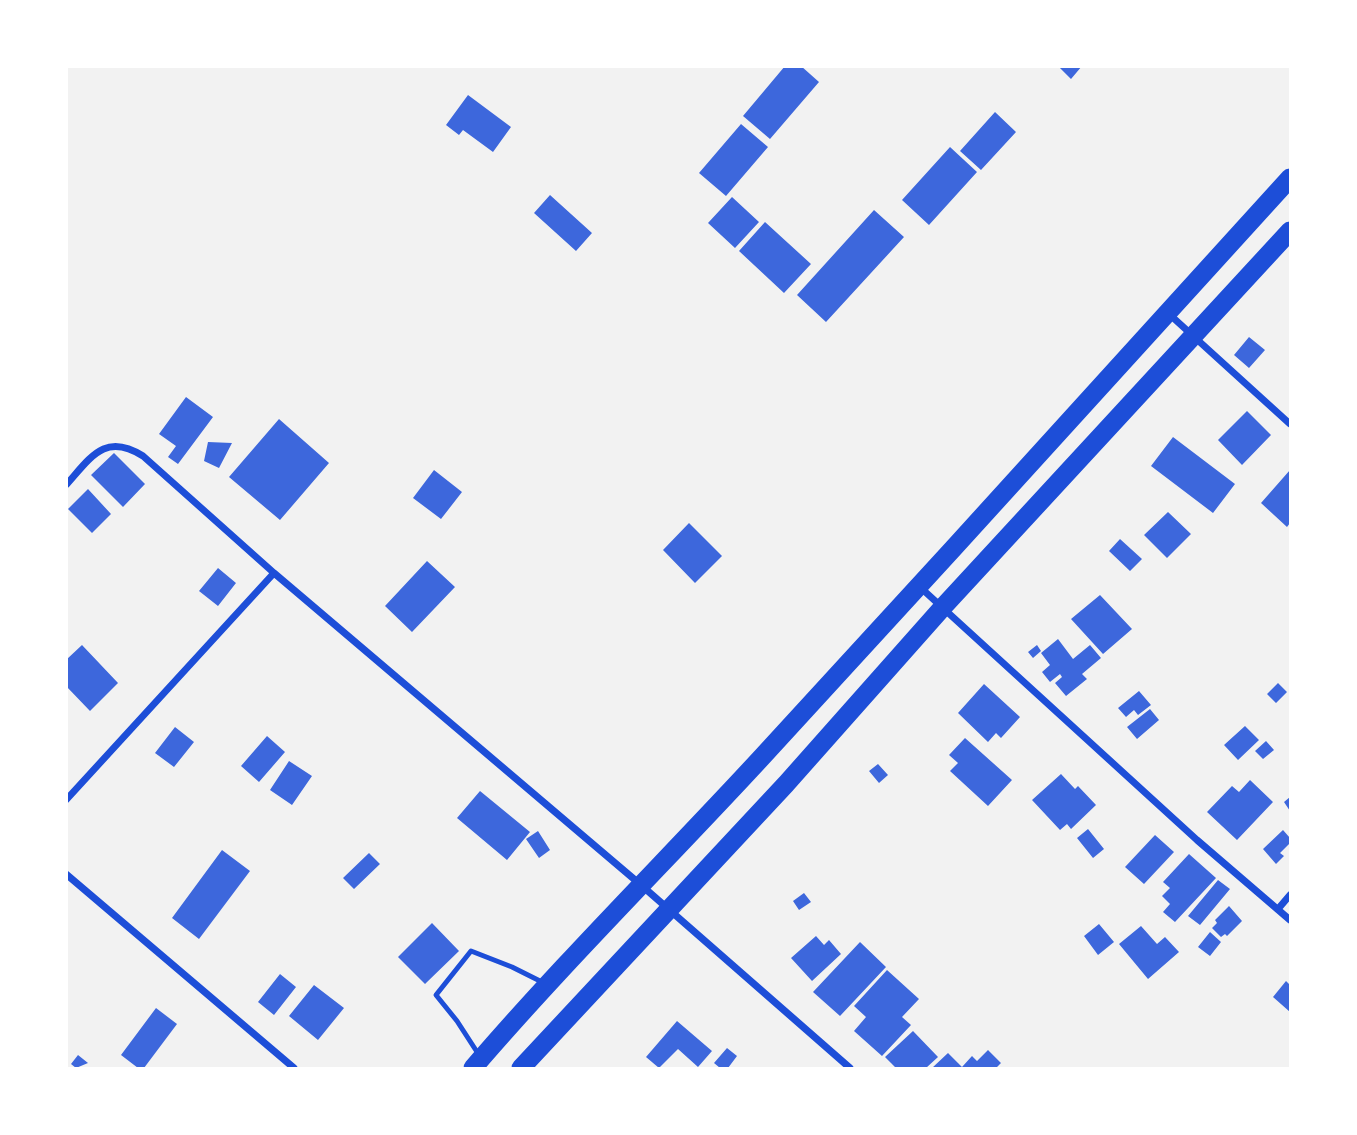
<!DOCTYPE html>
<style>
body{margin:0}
#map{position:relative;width:1357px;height:1135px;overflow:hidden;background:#f2f2f2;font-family:Poppins,sans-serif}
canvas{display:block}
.frame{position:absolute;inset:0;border:68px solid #fff;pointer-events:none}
</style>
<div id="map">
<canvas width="1357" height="1135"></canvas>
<div class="frame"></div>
</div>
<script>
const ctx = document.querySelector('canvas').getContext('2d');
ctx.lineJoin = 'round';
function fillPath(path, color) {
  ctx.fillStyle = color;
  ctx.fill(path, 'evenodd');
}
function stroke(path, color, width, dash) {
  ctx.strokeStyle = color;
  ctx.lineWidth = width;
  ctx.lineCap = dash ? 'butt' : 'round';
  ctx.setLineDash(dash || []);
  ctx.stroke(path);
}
const building = new Path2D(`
 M785,66H801L819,82L770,139L743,116Z
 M1058,66H1082L1071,79Z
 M468,95L511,127L493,152L463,130L459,135L446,125Z
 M995,112L1016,132L981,170L960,151Z
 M741,124L768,147L726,196L699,173Z
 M950,147L977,172L929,225L902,200Z
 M550,195L592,233L576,251L534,213Z
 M732,197L759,222L735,248L708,223Z
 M874,210L904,237L826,322L797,295Z
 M765,222L811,264L784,293L739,251Z
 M1249,337L1265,350L1249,368L1234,355Z
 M186,397L213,417L178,464L168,457L176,446L159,434Z
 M1247,411L1271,435L1242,465L1218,440Z
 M279,419L329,463L280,520L229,477Z
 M1173,437L1235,484L1213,513L1151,466Z
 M208,442L232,443L219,468L204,461Z
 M114,453L145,484L123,507L91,475Z
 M434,470L462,492L441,519L413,498Z
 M1290,470V523L1287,527L1261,503Z
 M88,489L111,514L92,533L68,509Z
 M1168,512L1191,534L1167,558L1144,535Z
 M689,523L722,556L695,583L663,550Z
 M1120,539L1142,559L1130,571L1109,551Z
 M427,561L455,587L412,632L385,606Z
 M218,568L236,583L218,606L199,591Z
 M1100,595L1132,629L1103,654L1071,619Z
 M1058,639L1073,659L1090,645L1101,658L1082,674L1087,679L1066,696L1055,683L1062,677L1060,674L1050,682L1042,672L1050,665L1041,653Z
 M82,645L118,683L90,711L66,686V660Z
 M1037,645L1041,651L1033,658L1028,652Z
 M1278,683L1287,692L1276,703L1267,694Z
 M984,684L1020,717L1001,738L996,733L988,742L958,713Z
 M1139,691L1151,705L1138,715L1134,710L1126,717L1118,708Z
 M1150,709L1159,720L1137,739L1127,727Z
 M1245,726L1259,740L1238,760L1224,745Z
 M175,727L194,742L174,767L155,753Z
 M267,736L285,752L259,782L241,766Z
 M965,738L1012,780L988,806L950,771L958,763L949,755Z
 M1266,741L1274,750L1263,759L1255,751Z
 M289,761L312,776L292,805L270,790Z
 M878,764L888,775L879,783L869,771Z
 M1061,774L1075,789L1078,786L1096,805L1071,829L1067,824L1060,830L1032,800Z
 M1250,780L1273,802L1237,840L1207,812L1232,786L1239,792Z
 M480,791L530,832L507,860L457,818Z
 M1290,797V811L1284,802Z
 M1088,829L1104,849L1093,858L1077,838Z
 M1283,830L1290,838V843L1280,853L1284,856L1276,864L1263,849Z
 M538,831L550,850L539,858L526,839Z
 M1155,835L1174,852L1144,884L1125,867Z
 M222,850L250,871L199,939L172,918Z
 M369,853L380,864L354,889L343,878Z
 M1189,854L1216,878L1175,922L1163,912L1170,904L1162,896L1170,888L1163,882Z
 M1218,880L1230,889L1200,925L1188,916Z
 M804,893L811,902L799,910L793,901Z
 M1229,906L1242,921L1227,936L1225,934L1221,937L1212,928L1217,923L1215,920Z
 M432,923L459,951L425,984L398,957Z
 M1099,924L1114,942L1098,955L1084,936Z
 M1141,926L1157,944L1165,937L1179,952L1148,979L1119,944Z
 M1210,932L1221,942L1210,956L1198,947Z
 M816,936L824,945L829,940L841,954L812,981L791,958Z
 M860,942L886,967L840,1016L813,992Z
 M887,970L919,999L902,1017L911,1025L882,1056L854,1031L866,1017L854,1006Z
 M280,974L296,987L274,1015L258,1002Z
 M1286,981L1290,985V1012L1273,997Z
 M314,985L344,1008L318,1040L289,1016Z
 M156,1008L177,1024L144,1068H138L121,1055Z
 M677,1021L712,1051L698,1067L678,1049L659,1068L646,1057Z
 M913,1031L938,1057L926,1068H896L885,1057Z
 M727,1048L737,1056L728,1068H720L714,1063Z
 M988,1050L1001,1063L996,1068H932L948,1053L962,1067L972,1056L977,1061Z
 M78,1055L88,1063L76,1068L71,1064Z`);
const service = new Path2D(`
 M479,1055L457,1021L436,995L471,951L512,967L544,983`);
const minor = new Path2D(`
 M1169,314L1290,424
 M66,485C91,457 105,432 143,456L274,573L641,885L850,1068
 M921,588L1197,840L1290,920
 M66,800L274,573
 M66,874L294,1068
 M1278,909L1290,895`);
const trunk = new Path2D(`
 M473,1068C565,961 666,861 762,757C939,565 1115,371 1290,178
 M521,1068L786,784L943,607L1290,231`);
fillPath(building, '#3d67dc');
stroke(service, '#1d4ed8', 5);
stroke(minor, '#1d4ed8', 7);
stroke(trunk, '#1d4ed8', 19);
</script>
